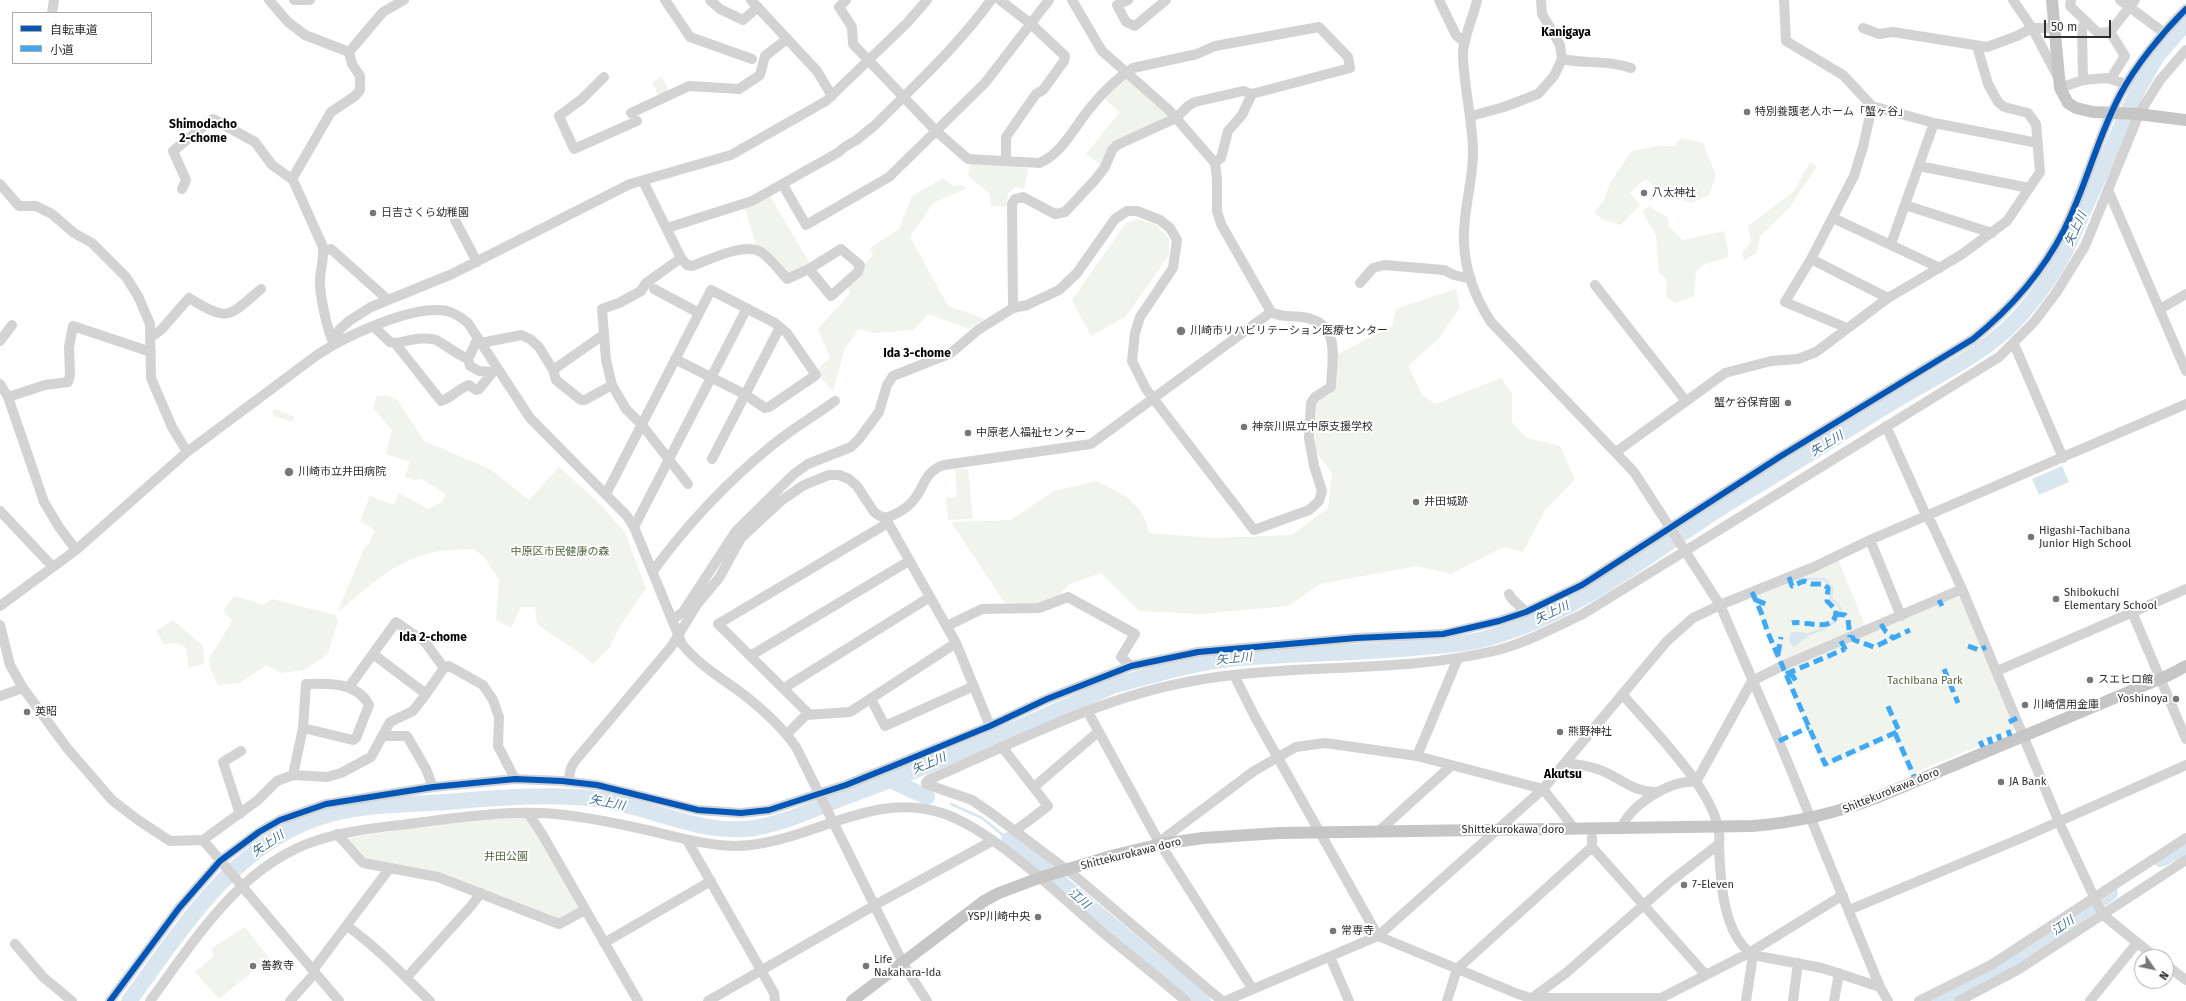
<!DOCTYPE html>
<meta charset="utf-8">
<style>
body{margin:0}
#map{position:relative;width:2186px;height:1001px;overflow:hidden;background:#fff;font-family:"Fira Sans","Noto Sans JP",sans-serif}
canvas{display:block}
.legend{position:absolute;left:12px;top:12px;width:140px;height:52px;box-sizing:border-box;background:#fff;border:1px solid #ababab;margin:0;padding:5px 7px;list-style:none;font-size:12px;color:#2e2e2e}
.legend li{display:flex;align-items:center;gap:8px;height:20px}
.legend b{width:20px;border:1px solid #ababab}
.north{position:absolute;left:2134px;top:949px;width:40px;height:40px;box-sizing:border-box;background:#fff;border:1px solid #ababab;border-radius:50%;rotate:124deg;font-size:11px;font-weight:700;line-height:16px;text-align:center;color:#2e2e2e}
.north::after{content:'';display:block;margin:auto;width:14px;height:18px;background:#777;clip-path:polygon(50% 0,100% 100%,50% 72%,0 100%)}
.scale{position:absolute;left:2044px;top:20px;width:67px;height:18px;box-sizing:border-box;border:2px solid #2e2e2e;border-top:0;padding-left:5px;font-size:12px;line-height:14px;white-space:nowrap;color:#2e2e2e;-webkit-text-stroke:3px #fff;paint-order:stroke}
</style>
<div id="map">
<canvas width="2186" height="1001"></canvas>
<ul class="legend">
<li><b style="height:5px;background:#0057b8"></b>自転車道</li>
<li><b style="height:5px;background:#3fa9f5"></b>小道</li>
</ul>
<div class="north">N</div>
<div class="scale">50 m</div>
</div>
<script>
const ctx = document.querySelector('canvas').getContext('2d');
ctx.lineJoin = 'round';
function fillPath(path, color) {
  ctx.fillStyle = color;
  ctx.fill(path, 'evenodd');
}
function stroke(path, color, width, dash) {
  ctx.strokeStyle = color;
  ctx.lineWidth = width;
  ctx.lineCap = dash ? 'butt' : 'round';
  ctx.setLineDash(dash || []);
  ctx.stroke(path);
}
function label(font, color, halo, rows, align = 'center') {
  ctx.font = font + ' "Fira Sans","Noto Sans JP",sans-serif';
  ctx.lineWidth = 4;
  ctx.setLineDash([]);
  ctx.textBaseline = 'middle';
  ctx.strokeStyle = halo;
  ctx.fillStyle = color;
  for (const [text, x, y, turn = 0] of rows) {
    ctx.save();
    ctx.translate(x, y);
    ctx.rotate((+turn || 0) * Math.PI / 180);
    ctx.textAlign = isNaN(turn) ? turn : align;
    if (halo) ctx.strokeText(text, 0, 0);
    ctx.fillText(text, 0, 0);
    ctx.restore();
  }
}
const green = new Path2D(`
 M662,77L669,91L659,96L652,82Z
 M1124,79H1129L1167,114V120L1112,145L1102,166L1086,154L1120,112L1104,98Z
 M1681,138L1703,143L1716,175L1709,195L1691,203L1665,194L1645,179L1630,193L1640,205L1621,225L1603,220L1594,212L1603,202L1611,181L1632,151L1659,146H1674Z
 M1810,162L1817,166L1789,208L1760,236L1757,253L1744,260L1742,253L1751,242L1748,226L1794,191Z
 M970,164L1028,168L1024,189L1015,187L1008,194L1006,207L991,206L990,194L968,176Z
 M943,178L953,186L961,185L967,188L933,203L910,237L948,306L985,319L969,329L928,314L914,330L875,333L859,329L845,348L833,391L815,372L830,358L818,329L850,293L847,285L873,255L870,248L899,229L912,196Z
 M770,196L810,264L792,273H787L756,246L745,208Z
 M1649,206L1668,218L1669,227L1683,240L1724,231L1729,257L1704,264L1696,272L1694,296L1675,303L1666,297L1667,279L1659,273L1656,235L1642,211Z
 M1136,219L1155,224L1169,239V255L1126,316L1091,336L1072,300L1126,223Z
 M1456,289L1460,307L1439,338L1408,366L1422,395L1435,404L1501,378L1512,394V422L1527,438L1560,446L1575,479L1545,510L1523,552L1503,547L1451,574L1417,566L1320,584L1288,606L1201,614L1139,611L1101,573L1069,584L1052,603H1005L951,522L1011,520L1054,491L1097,481L1127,497L1139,509L1146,521L1149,533L1212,538L1292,535L1328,508L1332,473L1315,450L1316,402C1321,397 1328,397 1332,393C1340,386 1336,364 1336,355L1392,326L1396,309Z
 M377,396H388L398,401L424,441L490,469L529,500L559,467L601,505L625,533L646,588L620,626L610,647L593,664C576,648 555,638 537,624L535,607H521L511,628L496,620L499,580L485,558L474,549C463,550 451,549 440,551C400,557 370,584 341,610L339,608L364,549L369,544L375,530L360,521L370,496L394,505L399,493L428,509L442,502L446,494L421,479L413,480L405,477L410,462L386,454L392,430L373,408Z
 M276,409L294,417L293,422L274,416L272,411Z
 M955,469H968L973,519L948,520L946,498L957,497Z
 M1838,559L1868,633L1957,594L1960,597L2018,729L1910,775L1895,740L1891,742L1890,739L1824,769L1751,597Z
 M235,596L263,605L272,599L335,615L338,621L328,654L304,670L281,673L266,665L240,683L218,685L210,668L209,659L232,621L223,610Z
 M173,620L203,646L204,664L188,668L187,650L184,646L176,643L164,644L156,631Z
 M528,817L580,909L559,920L477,887L366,860L348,842V838C408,829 468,819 528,817Z
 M245,927L269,958L219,999L195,972L213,957L212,948Z`);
const water = new Path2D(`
 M2062,466L2069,482L2039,495L2032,479Z
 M1791,632H1804L1807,637L1794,647L1789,642Z`);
const stream = new Path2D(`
 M1798,579H1824L1832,588L1831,599C1859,616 1820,631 1806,635
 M951,804L982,818L1009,840`);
const river = new Path2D(`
 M890,780L927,797
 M1009,840L1203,1001
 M2161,859L2186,846
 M129,1001C184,927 235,840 330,814C367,804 406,805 445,802C496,798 546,793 598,799C650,806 700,836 754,828C788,822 820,806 853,794C940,762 1027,725 1112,686C1153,675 1195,662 1239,658C1300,653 1362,653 1424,647C1445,645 1468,644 1488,638C1583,612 1656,547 1738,497C1791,466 1843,432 1896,400C1933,378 1973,359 2006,330C2030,307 2049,281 2065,252L2138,89L2157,56L2186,23
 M1938,1001L1965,986L1982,981L2110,893`);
const minor = new Path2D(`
 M269,0L288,22L305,35L349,52L352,64L360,76V90L355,96L331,112L292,179
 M294,0H310
 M665,0L690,37L752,59
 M710,0L720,9L743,20L758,7
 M751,0L817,71L832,96
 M846,0L839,7L852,27L853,44L936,131L968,159L1039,163C1061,155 1075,126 1090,108C1102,93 1117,78 1133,68L1197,54L1215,46L1319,27L1348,57L1350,68L1252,94L1243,91L1195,102L1188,106L1176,118L1117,145L1112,150L1105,167L1095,180L1065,212L1055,214L1023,197L1015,199L1012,204L1013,308
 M1000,0L1031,24L1065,56L1064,61L1043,90L1036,94L1006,137V161
 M1128,0L1117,5L1126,22L1135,26L1166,0
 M1439,0L1456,35L1465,43
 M1477,0C1474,16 1462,40 1463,56C1464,87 1472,118 1473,149C1474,181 1462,211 1464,243C1465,271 1476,299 1491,322L1634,472L1720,605L1779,741L1880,987L1888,1001
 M1784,0L1786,41L1843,75L1872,106L1934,123L2038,143
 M2013,0L2032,28L2059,79
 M2071,0L2070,6L2098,33L2110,32L2135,0
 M2120,0L2163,32
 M52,13L54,0
 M2088,23L2082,27L2083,80L2107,78L2126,84
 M1863,28L1879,34L1893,32L1987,47L2017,36L2032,28H2055
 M2110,32L2125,56L2113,75L2112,79
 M349,52L383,12L404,0
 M1562,59C1585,64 1609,60 1631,68
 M604,77L582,99L559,116L574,149L637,121
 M2060,88L2083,80
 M631,113L689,86L739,89L760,75L765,56L787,39
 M1471,116L1504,107L1538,94L1554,76L1562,59L1560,45L1542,14L1541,0
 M1215,163L1221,158L1228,131L1242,115L1252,94
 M1919,166L2029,188
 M643,181L681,258L687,265L692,266C709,260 744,242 761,252C771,259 779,270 787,279L809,269L841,249L860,265L858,272L831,296L809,269
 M0,184L19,206H36L52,214L74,233L92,243L126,277L138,296L150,324L151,378L172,427L187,452
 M783,185L806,225L889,177L985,83L1049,0
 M182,189L186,180L173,151L213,119L255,142L272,165L293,180L323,247C324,258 321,267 320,278C319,293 327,330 334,344
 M2109,192L2186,371
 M1905,205L1992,233
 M1833,218L1940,268
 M455,220L477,262
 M667,228L752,201L839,152C844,146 851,144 858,139C863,135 867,131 873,127C914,86 957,47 991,0
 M1891,244L1934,123
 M323,251L331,249L387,299
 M681,258L646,283L641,291L619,303L602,309L606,360L612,385L626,409L642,425L688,484
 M1811,259L1888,298
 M1360,283L1373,268L1384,265L1444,270L1454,275L1471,279
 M1595,285L1685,400
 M654,289L699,313
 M2160,309L2186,294
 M373,326L390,342L395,343L441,401C452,398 457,389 469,385L476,390L479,389L497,367
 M1847,328L1785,302L1811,259L1854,176L1863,147L1872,106
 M151,337L161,330L189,298C229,322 227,318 261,289
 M478,338L468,359L470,366L479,371L493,372
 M0,341L12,325
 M395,343C407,341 427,335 438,341C448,347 457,354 468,359
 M481,343L521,335L530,339L539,347L553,370L556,380L581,400H585L612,385
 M334,344L339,330L349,321L371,307L452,274L630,184L731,155L826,101L907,23L927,0
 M2014,344L2063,458
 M553,370L603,335
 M0,384L8,397L44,502L59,527L76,550
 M8,397L45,385L68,382L70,375L69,347L73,326L151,352
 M1886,426L1925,513L1932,524L1962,589L2059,822L2102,914L2155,957
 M1616,452L1725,373L1771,361L1798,359L1816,352L1888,298L1961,255L2007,221L2040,172L2036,124L2028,113L2004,107L1998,102L1988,84L1977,46
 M712,459L780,327
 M606,494L711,290L775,323L787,333L816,375L769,407L765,408L746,395L675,359
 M0,511L53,567
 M886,519L956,643L990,726
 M634,527L747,308
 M1870,540L1901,616
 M653,571C686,526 726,483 770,447C790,430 813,417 835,401
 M1509,594L1512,599L1526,612
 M0,606L76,550L187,452L317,355C346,336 413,304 447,311C455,313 462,318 468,323L530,418L627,516L634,527L682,644C698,664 718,676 739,691C760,707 780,724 796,747L905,967L927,1001
 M2132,612L2186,739
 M672,620L683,612L736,531L794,474L808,464L851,447L859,439L879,412L887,385L893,376L951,353L978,330L1013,308L1027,305L1059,290L1077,273L1115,219L1127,211H1137L1160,220L1170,228L1177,240L1173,268L1140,317L1135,333L1132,361L1146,389L1254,530L1309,510L1319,501L1322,491L1314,466L1309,438L1311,403L1315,397L1331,387C1332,358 1342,322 1302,317C1290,315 1282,318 1271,312L1221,224L1217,211V179L1215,163L1169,110L1102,51L1072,0
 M0,625L10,665L23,688L67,748L112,800L138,820L170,841L203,840L258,800L277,781L293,775L327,777L341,773L371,757L390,722L413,711L426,694
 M947,626L982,609L1039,608L1068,597L1135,634L1121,657L1131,666
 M373,654L426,694L444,668
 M750,656L909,561
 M1997,671L2186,589
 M1234,675L1255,717L1378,936L1518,994L1531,998H1661L1749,953L1843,895
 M349,687L396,622L425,642L444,668L449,666L483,685L493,700L499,717L498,746L515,779
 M784,688L930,597
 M0,696L23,688
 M871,699L885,726L974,686
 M1088,712L1159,842L1252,988
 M810,715L718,624L888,523
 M787,734L806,715L850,712L956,643
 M382,736H407L426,769L433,787
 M1003,748L1048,806L1015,831
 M1417,756L1458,658
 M1567,763C1581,765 1596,767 1609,774C1627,783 1634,791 1655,792
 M293,775L303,728L306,684C328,683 357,682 369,705L356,738L353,740L303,728
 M568,782L571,768L575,761L671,647L698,603L719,578L741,538L782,500L804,485L829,475H839L849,479L857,486L874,512L880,516L886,518C894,515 904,510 910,504C925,490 922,472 944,465L1091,444L1271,312
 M1034,787L1098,732
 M528,813L542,834L638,1001
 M240,814L223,762L241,751
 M1621,829C1630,805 1671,779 1696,782L1752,681L1782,666L1962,589
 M1379,831L1451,766
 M337,834L363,863L438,877L559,924L585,910
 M1592,837V847L1705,974
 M203,840L339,1001
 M687,840L774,993L775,1001
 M1159,842L1254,771L1296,747L1325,743L1417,756L1543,789L1575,829
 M1719,844C1720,877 1722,934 1753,955L1822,968L1880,987
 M1849,910L2024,837L2186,765
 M347,926C378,948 403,975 430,1001
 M604,943L711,881
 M15,944L43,977L72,1001
 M1330,957L1349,1001
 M2166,965L2186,980
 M313,970L389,869
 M407,977L471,906L481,893
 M1532,998L1566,973L1671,881L1719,844C1726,800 1650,727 1622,694
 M110,1001L179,908L220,861L259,832L280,820L326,804L433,787L515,779L562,781L597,785L698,810L741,813L769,810L846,785L893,766L990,726L1047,699L1131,666L1198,652L1356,638L1443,634L1499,621L1526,612L1582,585L1781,456L1973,339C2010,309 2042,273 2064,230C2086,187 2097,138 2120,95C2135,66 2163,32 2186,9
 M150,1001C195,940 241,864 318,840C352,829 388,827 423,822C470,816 518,809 565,815C592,818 620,824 647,830C676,837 705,845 734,846C805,846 871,789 942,813C991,829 1055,891 1094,925C1124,951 1156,975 1186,1001
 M290,1001L315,973
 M708,1001L875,905L992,841
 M1222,1001L1075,876L991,813L972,800L929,785L926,783L928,780C1012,744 1096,699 1187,682C1289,662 1396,675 1498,650C1527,642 1556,627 1583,614L1999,357L2034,322L2056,293L2085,246L2139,114L2160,80L2186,50
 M1225,1001L1378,936L1543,789L1667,641L1693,618L1720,605L1814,567L1870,540L2186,404
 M1447,1001L1457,969L1592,847
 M1746,1001L1753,955
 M1793,1001L1798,963
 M1834,1001L1839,973
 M1919,1001L1991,965L2186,838
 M1959,1001L2019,969L2186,860
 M2090,1001L2137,943`);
const major = new Path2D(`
 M2052,0L2060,88L2068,103L2076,108L2093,112L2137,114L2186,120
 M852,1001L984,901L999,893L1039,878L1111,856L1161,844L1203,838L1279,833L1752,826C1795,823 1836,813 1876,798L2169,675L2186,666`);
const quiet = new Path2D(`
 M1789,577L1792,586L1804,581L1811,584H1823L1828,588L1827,601L1836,610C1837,635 1804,620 1792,623
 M1752,592L1761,612L1768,633L1825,764L1899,731L1886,702
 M1756,600L1768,605
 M1939,600L1942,606
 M1836,614L1845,615L1848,619L1850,637
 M1881,624L1886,632L1893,638
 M1852,636L1854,640L1874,647L1910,630
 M1841,641L1847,653
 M1968,646L1979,650L1986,647
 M1778,654L1781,637
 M1944,669L1958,703
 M1790,672L1798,684
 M1786,674L1845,649
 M2009,722L2017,718
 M2008,730L2010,736
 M1895,733L1914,776
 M1998,734L2000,740
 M1989,737L1991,744
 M1779,741L1809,727
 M1980,741L1983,747`);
const cycleway = new Path2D(`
 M110,1001L179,908L220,861L259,832L280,820L326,804L433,787L515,779L562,781L597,785L698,810L741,813L769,810L846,785L893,766L990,726L1047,699L1131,666L1198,652L1356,638L1443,634L1499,621L1526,612L1582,585L1781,456L1973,339C2010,309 2042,273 2064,230C2086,187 2097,138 2120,95C2135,66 2163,32 2186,9`);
const markers = [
 [1747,112,4,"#777"],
 [1644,193,4,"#777"],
 [373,213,4,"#777"],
 [1181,331,5,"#777"],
 [1788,403,4,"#777"],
 [1244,427,4,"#777"],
 [968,433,4,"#777"],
 [289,472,5,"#777"],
 [1416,502,4,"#777"],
 [2031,537,4,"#777"],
 [2056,599,4,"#777"],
 [2090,680,4,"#777"],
 [2176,699,4,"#777"],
 [2025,705,4,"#777"],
 [27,712,4,"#777"],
 [1560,732,4,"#777"],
 [2001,782,4,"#777"],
 [1684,885,4,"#777"],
 [1038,917,4,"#777"],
 [1333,931,4,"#777"],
 [253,966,4,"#777"],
 [866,966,4,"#777"]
];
const poiNames = [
 ["特別養護老人ホーム「蟹ヶ谷」",1755,112],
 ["八太神社",1652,193],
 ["日吉さくら幼稚園",381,213],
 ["川崎市リハビリテーション医療センター",1190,331],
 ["蟹ケ谷保育園",1780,403,"right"],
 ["神奈川県立中原支援学校",1252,427],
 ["中原老人福祉センター",976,433],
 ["川崎市立井田病院",298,472],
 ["井田城跡",1424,502],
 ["Higashi-Tachibana",2039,531],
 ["Junior High School",2039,544],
 ["Shibokuchi",2064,593],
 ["Elementary School",2064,606],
 ["スエヒロ館",2098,680],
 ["Yoshinoya",2168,699,"right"],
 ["川崎信用金庫",2033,705],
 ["英昭",35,712],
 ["熊野神社",1568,732],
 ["JA Bank",2009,782],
 ["7-Eleven",1692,885],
 ["YSP川崎中央",1030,917,"right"],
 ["常専寺",1341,931],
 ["Life",874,960],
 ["Nakahara-Ida",874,973],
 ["善教寺",261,966]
];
const parkNames = [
 ["中原区市民健康の森",560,552],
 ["Tachibana Park",1925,681],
 ["井田公園",506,857]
];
const streetNames = [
 ["Shittekurokawa doro",1891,791,-22],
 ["Shittekurokawa doro",1513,830],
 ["Shittekurokawa doro",1131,854,-14]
];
const neighbourhoodNames = [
 ["Kanigaya",1566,33],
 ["Shimodacho",203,125],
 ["2-chome",203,139],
 ["Ida 3-chome",917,354],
 ["Ida 2-chome",433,638],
 ["Akutsu",1563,775]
];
const waterNames = [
 ["矢上川",2076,229,-66],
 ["矢上川",1827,444,-31],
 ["矢上川",1552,613,-25],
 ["矢上川",1234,659,-5],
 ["矢上川",929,764,-23],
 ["矢上川",607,803,11],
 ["矢上川",268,844,-34],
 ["江川",1079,899,40],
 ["江川",2063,926,-34]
];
fillPath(green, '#f0f4ec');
fillPath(water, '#d9e6f0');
stroke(stream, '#d9e6f0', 2.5);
stroke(river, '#d9e6f0', 16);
stroke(minor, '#d3d3d3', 10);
stroke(major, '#c6c6c6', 12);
stroke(quiet, '#3fa9f5', 5, [10, 5]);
stroke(cycleway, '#0057b8', 6);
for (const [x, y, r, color] of markers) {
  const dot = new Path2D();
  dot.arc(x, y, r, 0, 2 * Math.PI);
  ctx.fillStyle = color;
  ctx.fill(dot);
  stroke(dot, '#fff', 1.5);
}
label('11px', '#2e2e2e', '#fff', poiNames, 'left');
label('11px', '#4f683d', '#fff', parkNames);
label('11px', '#2e2e2e', '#fff', streetNames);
label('bold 12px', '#000', '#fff', neighbourhoodNames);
label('italic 12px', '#3f6c8d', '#fff', waterNames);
</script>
